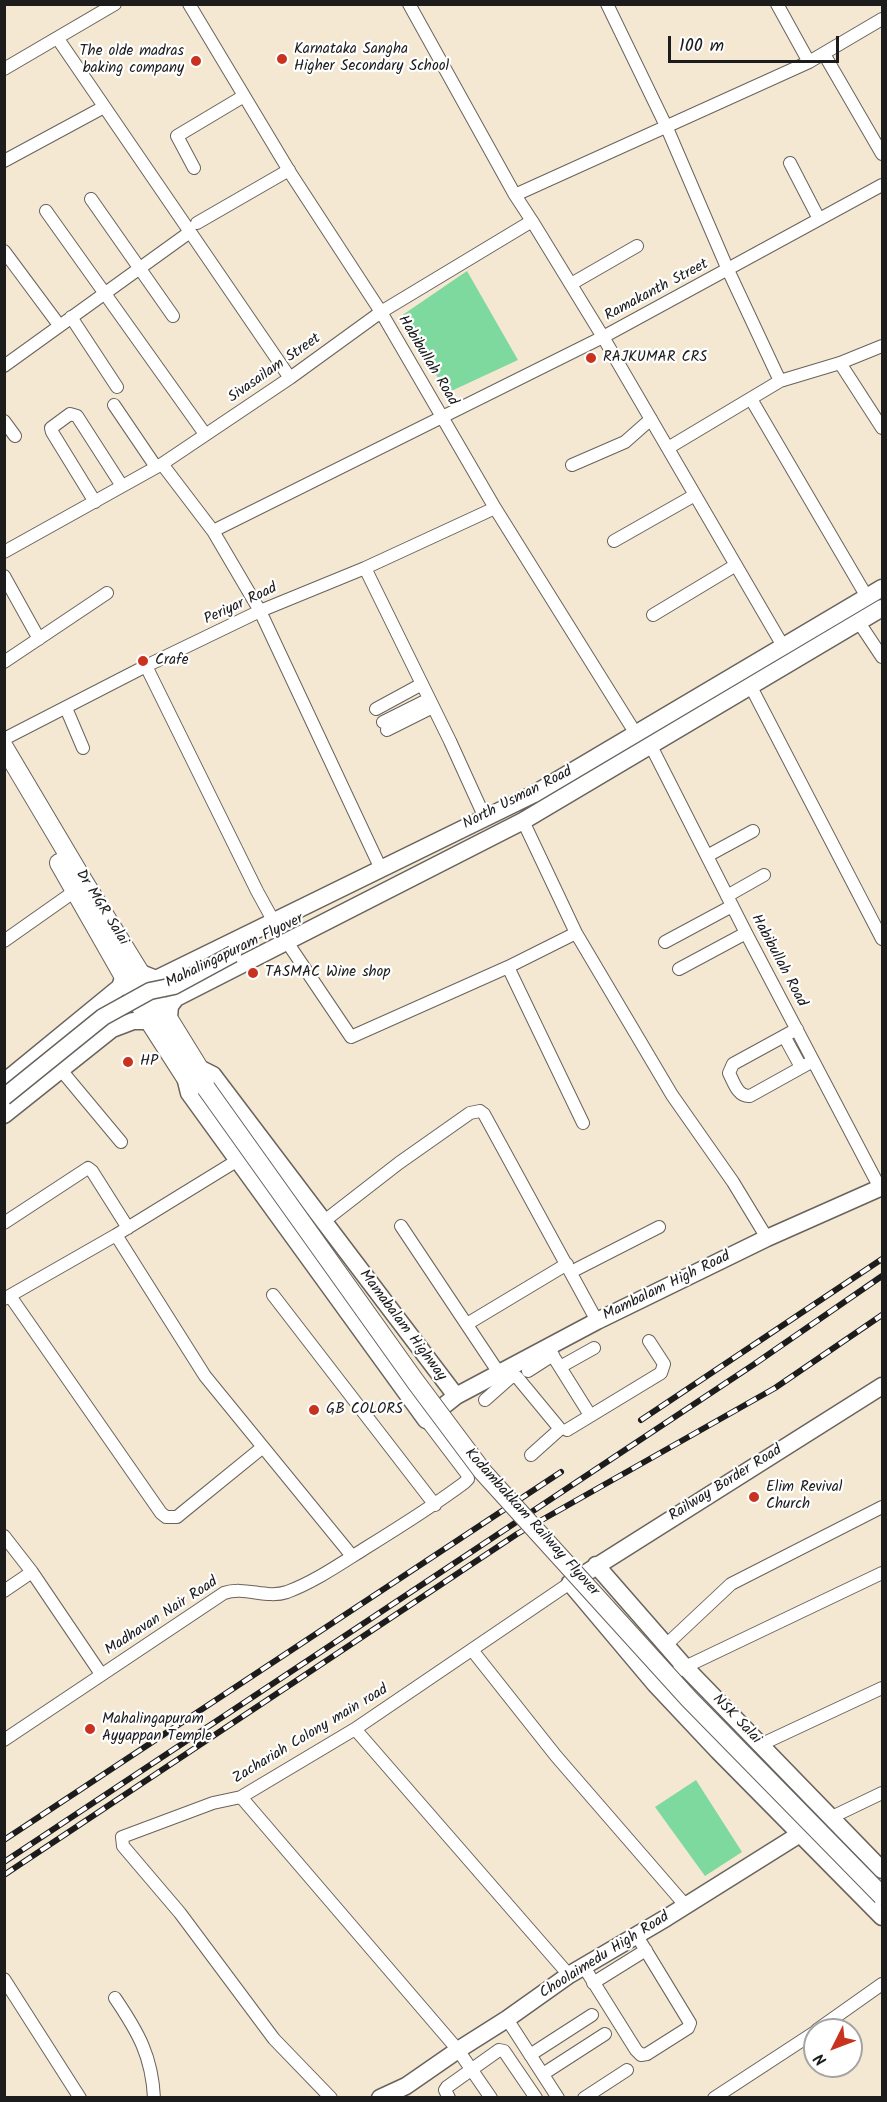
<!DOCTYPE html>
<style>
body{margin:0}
#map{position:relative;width:887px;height:2102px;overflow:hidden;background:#f5e8d2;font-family:Kalam,sans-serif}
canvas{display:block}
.frame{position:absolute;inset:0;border:6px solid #1c1c1c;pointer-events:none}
.north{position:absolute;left:803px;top:2018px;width:60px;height:60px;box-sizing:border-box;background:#fff;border:2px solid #a4a4a4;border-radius:50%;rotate:228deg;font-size:16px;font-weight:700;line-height:24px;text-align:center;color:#1c1c1c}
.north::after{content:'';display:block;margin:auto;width:21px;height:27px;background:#c8321e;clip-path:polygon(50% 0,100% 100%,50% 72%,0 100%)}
.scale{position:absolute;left:668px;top:36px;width:171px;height:27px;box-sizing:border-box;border:3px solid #1c1c1c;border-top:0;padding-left:8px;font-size:18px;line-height:21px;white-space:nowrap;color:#1c1c1c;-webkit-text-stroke:4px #fff;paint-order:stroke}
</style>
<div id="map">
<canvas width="887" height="2102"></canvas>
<div class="frame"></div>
<div class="north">N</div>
<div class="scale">100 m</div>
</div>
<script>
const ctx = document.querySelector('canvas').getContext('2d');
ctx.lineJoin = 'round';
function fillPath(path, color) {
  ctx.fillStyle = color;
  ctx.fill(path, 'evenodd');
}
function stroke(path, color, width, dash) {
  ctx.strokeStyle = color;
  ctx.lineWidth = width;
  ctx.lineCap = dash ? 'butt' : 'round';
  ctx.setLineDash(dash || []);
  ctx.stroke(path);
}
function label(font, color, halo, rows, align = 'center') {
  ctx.font = font + ' Kalam,sans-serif';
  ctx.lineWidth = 4.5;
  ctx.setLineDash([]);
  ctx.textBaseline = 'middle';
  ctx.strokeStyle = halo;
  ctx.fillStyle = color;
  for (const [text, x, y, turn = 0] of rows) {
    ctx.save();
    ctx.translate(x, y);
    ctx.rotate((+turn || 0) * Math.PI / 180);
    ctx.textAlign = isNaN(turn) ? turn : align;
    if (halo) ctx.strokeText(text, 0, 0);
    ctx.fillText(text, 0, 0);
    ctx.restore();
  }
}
const green = new Path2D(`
 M467,271L518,360L447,393L401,316Z
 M696,1780L742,1852L705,1876L655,1807Z`);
const street = new Path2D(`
 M189,4L291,174L381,312L495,508L636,734
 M607,4L667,128L728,270L780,381
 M777,4L809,62
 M58,39L290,378
 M824,54L882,154
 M4,69L115,4
 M4,161L104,107
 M790,163L819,219
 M194,168L177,136L244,96
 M515,195L809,62L882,19
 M91,199L173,316
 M46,211L205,434
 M532,221L603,337L783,646
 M197,223L289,170
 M4,251L59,325
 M571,284L637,246
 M71,317L117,387
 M840,363L882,428
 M4,366L190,232
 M751,399L867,597
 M114,405L156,467
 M4,421L15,436
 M668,448L780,381L840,363L882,346
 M162,464L213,531L260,611L381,869
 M572,465L625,442L651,419
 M95,502L52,432L51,428L70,414L77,416L122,486
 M213,531L603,337L882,185
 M614,541L695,495
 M4,552L162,464L290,378L381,312L532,221L515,195L409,4
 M365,568L450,741L485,818
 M4,576L39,639
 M653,615L736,565
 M858,621L882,657
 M4,662L107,593
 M146,666L257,891L274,922
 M751,687L882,939
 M66,708L83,748
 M376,709L422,684
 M383,722L429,699
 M387,730L433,707
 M4,739L146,666L260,611L365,568L495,508
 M651,746L746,933L880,1188
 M523,821L576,933L672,1095L733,1182L767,1238
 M707,856L753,831
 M727,896L764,875
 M4,941L75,891
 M287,942L351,1037L508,967L576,933
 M665,942L732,906
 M508,967L583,1123
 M679,969L746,933
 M797,1029L733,1064L729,1073C734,1083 738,1097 750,1096L813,1061
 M784,1036L801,1067
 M61,1070L121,1142
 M323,1222L399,1163L470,1113L480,1111L484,1114L597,1321
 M4,1223L88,1168L92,1171L128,1228
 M401,1226L499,1373
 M116,1235L205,1376L352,1556
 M571,1272L659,1227
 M273,1295L435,1505
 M10,1296L161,1513L166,1517H177L183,1512L263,1447
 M4,1299L116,1235L238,1160
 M467,1324L567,1264
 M548,1348L590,1415
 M560,1367L594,1348
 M528,1371L553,1355
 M485,1400L511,1377H517L560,1429L531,1455
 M567,1430L661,1373L664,1364L649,1341
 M4,1536L32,1572L101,1674
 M4,1591L32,1572
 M666,1645L731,1584L882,1507
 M472,1650L556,1756L686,1906
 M662,1680L685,1667L882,1573
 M355,1729L569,1975
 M4,1740L224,1593C245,1586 266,1599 287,1592C314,1582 340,1564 364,1549C398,1528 432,1507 464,1483L468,1479L467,1474L426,1420
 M760,1745L882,1688
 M241,1797L458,2050L491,2098
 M832,1817L882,1793
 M584,1967L636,2050L641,2055L647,2054L688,2028L690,2023L637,1936
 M4,1979L80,2098
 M593,1983L646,1950
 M115,1998C138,2032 152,2056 154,2098
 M507,2019L558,2098
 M817,2030L882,1984
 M530,2055L592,2015
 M543,2074L605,2034
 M331,2098L274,2039L180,1913L123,1846L122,1837L213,1803L241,1797L355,1729L570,1583
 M449,2098L445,2090L447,2087L499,2050L504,2051L536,2098
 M584,2098L627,2070
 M714,2098L815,2032`);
const secondary = new Path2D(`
 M141,973L156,979L534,794L882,588
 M169,1017L170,1006L176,998L523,821L882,608
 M199,1068L213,1075L456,1396
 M185,1077L189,1093L426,1420L456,1396L597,1321L767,1238L882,1187
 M4,1082L120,987L123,978
 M4,1115L112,1029L133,1021H149
 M882,1386L570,1583L655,1684L718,1751L882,1917
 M596,1565L685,1667L882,1870
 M380,2098L406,2086L458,2050L507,2019L569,1975L666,1918L800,1834`);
const primary = new Path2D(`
 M4,747L83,880L199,1068L206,1088
 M59,863L149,1021L185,1077L203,1084`);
const rail = new Path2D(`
 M641,1420L882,1259
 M4,1840L561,1472
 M4,1862L753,1365L882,1276
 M4,1875L517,1534L775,1388L882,1315`);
const secondaryBridge = new Path2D(`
 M4,1097L103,1017L150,991L174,986L233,954`);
const primaryBridge = new Path2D(`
 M206,1088L415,1381L483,1472L689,1699L882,1896`);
const markers = [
 [282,59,6,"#c8321e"],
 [196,61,6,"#c8321e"],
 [591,358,6,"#c8321e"],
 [143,661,6,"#c8321e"],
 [253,973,6,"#c8321e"],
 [128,1062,6,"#c8321e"],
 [314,1410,6,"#c8321e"],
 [754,1497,6,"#c8321e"],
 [90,1729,6,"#c8321e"]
];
const poiNames = [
 ["Karnataka Sangha",294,50],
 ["Higher Secondary School",294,67],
 ["The olde madras",184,52,"right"],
 ["baking company",184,69,"right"],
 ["RAJKUMAR CRS",603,358],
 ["Crafe",155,661],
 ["TASMAC Wine shop",265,973],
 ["HP",140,1062],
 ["GB COLORS",326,1410],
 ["Elim Revival",766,1488],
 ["Church",766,1505],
 ["Mahalingapuram",102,1720],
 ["Ayyappan Temple",102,1737]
];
const streetNames = [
 ["Ramakanth Street",657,291,-28],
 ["Habibullah Road",427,361,59],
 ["Sivasailam Street",275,369,-35],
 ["Periyar Road",241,605,-25],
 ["North Usman Road",518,799,-27],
 ["Dr MGR Salai",101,908,58],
 ["Mahalingapuram Flyover",235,952,-26],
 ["Habibullah Road",778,961,62],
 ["Mambalam High Road",667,1287,-26],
 ["Mamabalam Highway",402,1326,53],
 ["Railway Border Road",726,1484,-32],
 ["Kodambakkam Railway Flyover",531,1523,48],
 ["Madhavan Nair Road",162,1617,-33],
 ["NSK Salai",736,1720,46],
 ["Zachariah Colony main road",311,1735,-31],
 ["Choolaimedu High Road",605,1956,-32]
];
fillPath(green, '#7ed99f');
stroke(street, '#68635c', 14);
stroke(secondary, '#68635c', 19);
stroke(primary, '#68635c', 20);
stroke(street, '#fff', 12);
stroke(secondary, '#fff', 16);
stroke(primary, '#fff', 18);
stroke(rail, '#1c1c1c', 6);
stroke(rail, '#fff', 4, [11]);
stroke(secondaryBridge, '#68635c', 19, []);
stroke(primaryBridge, '#68635c', 20, []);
stroke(secondaryBridge, '#fff', 16);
stroke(primaryBridge, '#fff', 18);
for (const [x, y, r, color] of markers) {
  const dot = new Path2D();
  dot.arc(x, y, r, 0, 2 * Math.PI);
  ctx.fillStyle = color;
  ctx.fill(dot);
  stroke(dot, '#fff', 2);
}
label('15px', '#1c1c1c', '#fff', poiNames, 'left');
label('15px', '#1c1c1c', '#fff', streetNames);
</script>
